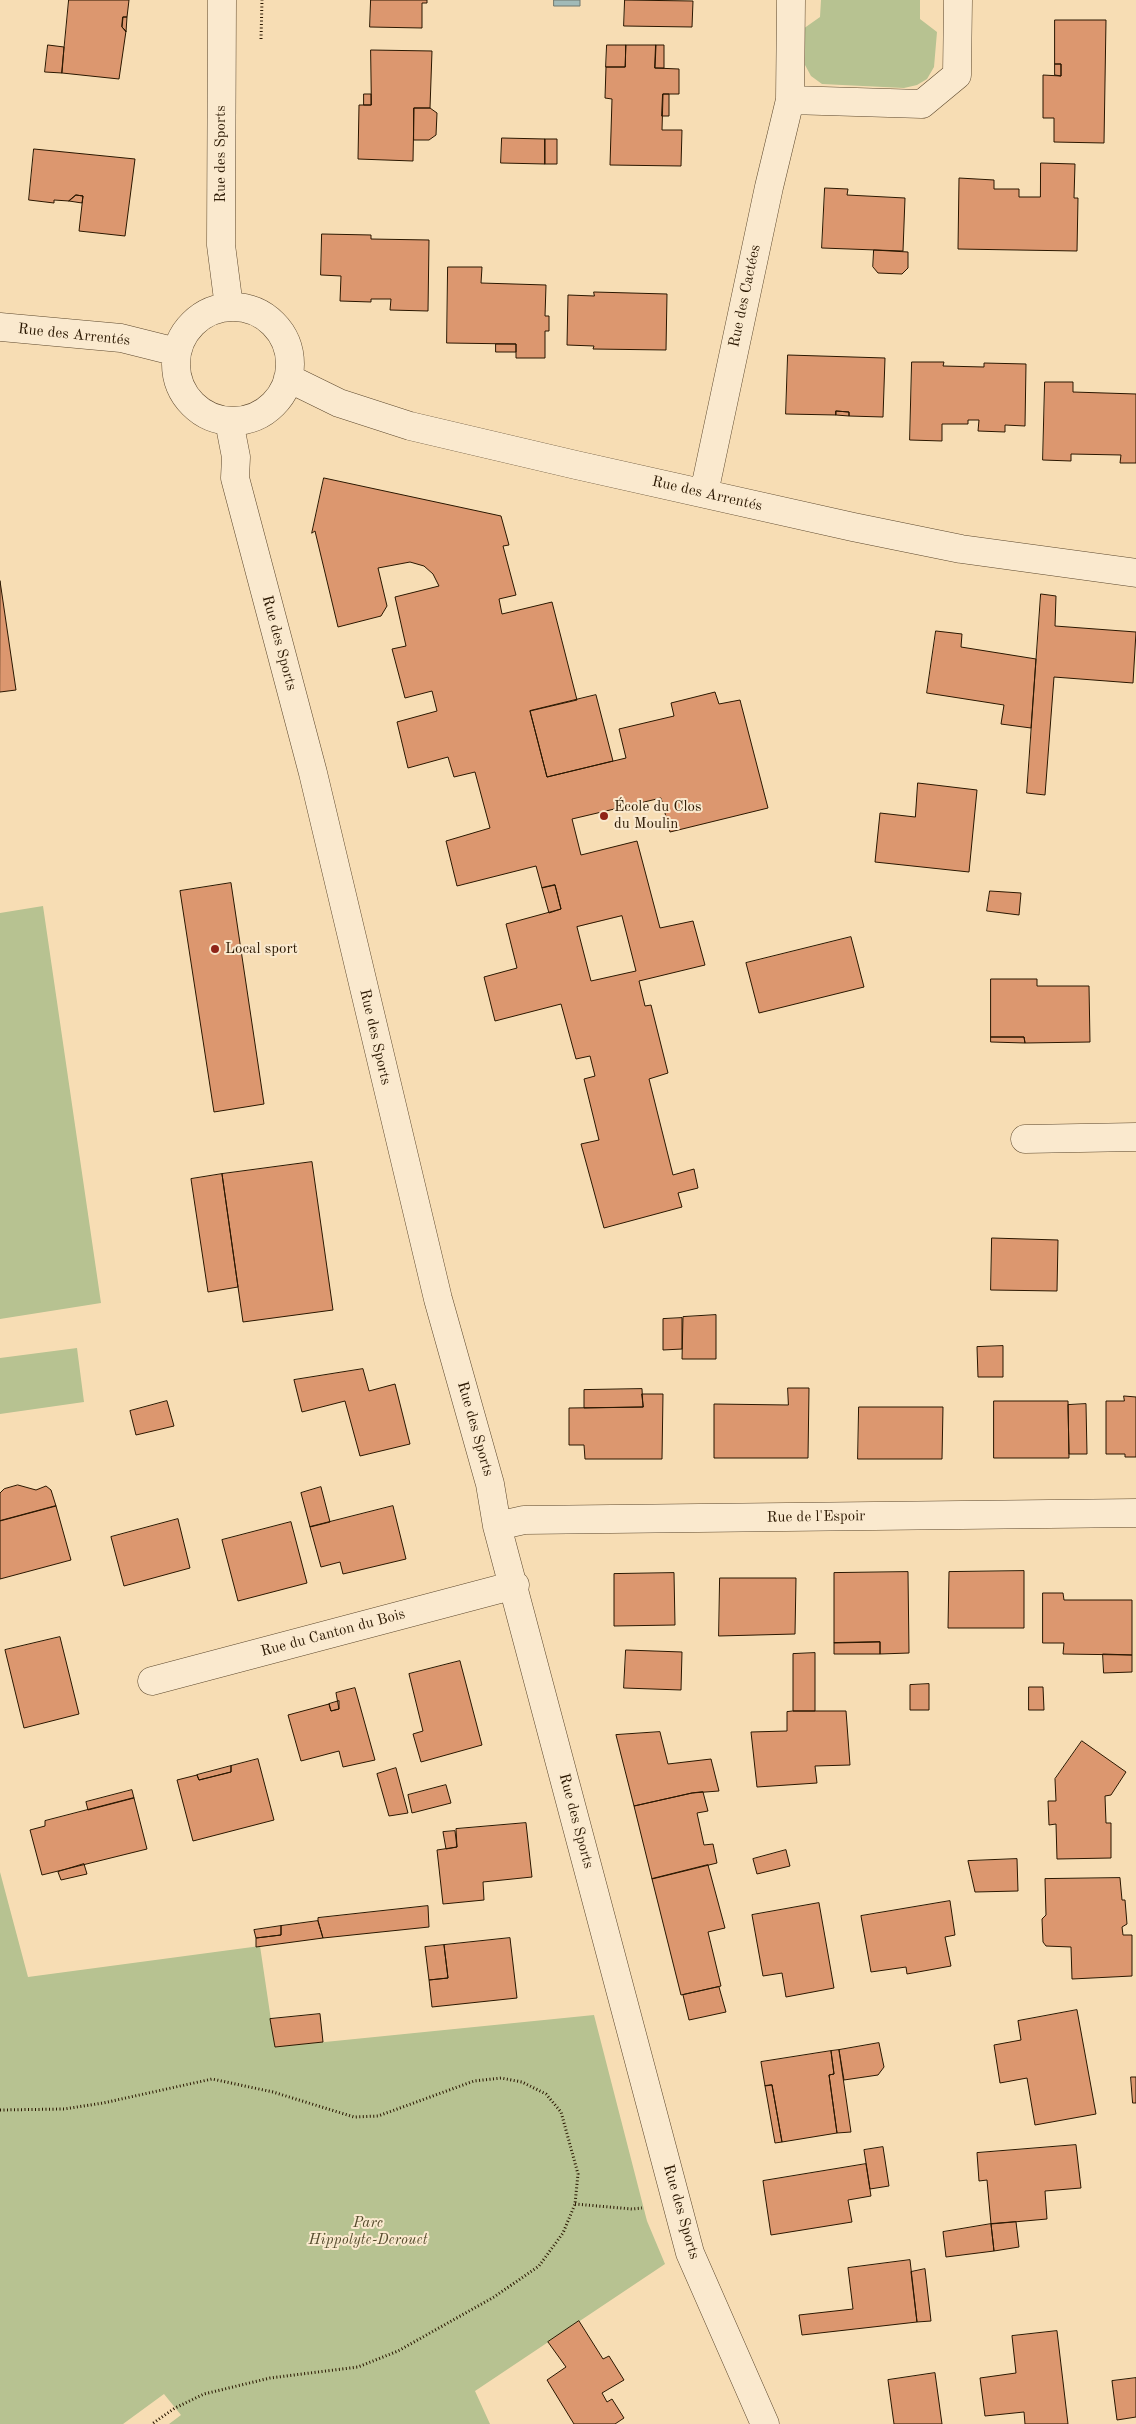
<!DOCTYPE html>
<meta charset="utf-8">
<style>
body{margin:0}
canvas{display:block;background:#f7ddb4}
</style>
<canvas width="1136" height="2424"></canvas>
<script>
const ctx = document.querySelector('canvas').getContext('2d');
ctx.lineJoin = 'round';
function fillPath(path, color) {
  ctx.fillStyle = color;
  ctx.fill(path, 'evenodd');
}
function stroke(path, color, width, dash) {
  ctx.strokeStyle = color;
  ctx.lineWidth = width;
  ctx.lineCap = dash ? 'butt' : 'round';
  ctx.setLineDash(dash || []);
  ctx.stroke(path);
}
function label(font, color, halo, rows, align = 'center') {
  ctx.font = font + ' "Old Standard TT",serif';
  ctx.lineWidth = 4;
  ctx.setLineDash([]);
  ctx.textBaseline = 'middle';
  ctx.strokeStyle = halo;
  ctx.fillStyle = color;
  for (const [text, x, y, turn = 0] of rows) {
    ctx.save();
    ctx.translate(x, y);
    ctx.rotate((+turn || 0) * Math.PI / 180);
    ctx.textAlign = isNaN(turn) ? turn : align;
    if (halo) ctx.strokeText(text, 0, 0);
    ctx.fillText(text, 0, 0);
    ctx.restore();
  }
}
const green = new Path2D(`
 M821,0H920V19L937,32L934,67L927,79L917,85L904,88L822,84L811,76L805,65L803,29L820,17Z
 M43,906L101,1303L0,1319V913Z
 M77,1348L84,1402L0,1414V1358Z
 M0,1872L28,1977L260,1946L275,2047L594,2015L647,2221L665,2264L475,2391L490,2424H169L181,2415L164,2394L123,2424H0Z`);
const water = new Path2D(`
 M554,0H580V6H554Z`);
const building = new Path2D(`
 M69,0H129L127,17H123L122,27L126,31L119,79L62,73Z
 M371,0H427V3H422V28L370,27Z
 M625,0L693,1L692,27L624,26Z
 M123,17H127L126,32L122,27Z
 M1055,20H1106L1104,143L1054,142V118H1043V75L1061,76V64H1055Z
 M48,45L64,47L62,73L45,72Z
 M607,45H626L625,67H606Z
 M626,45H656L655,68L679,69V94H663L662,130H682L681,166L610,165L612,99L605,98L606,67H625Z
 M656,45H664V68H655Z
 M371,50L432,51L430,108H414L413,161L358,159L359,105H371Z
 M1055,64H1061V76L1055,75Z
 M364,94H371V105H364Z
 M663,94H669V116H662Z
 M414,108H430L437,113L436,135L429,140H414Z
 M502,138L545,139V164L501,163Z
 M545,139H557V164H545Z
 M34,149L135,159L125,236L79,231L83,196L76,195L69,201L54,200V203L29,200Z
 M1041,163L1075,164L1074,198H1078L1077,251L958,249L959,178L994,180V189H1019V197H1040Z
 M825,188L848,189L847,195L905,198L903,251L822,248Z
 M76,195L83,196L82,203L69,201Z
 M322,234L371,235V239L429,240L428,311L390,310L391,299H371V302L340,301L341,276L321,275Z
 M874,250L908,252V268L902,274L878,273L873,267Z
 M448,267H482L481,283L546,285L545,316H549V331H545V358H516V344L447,343Z
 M594,292L667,294L666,350L593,349L594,346L567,345L568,295L594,296Z
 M496,344H516V352H496Z
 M788,355L885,358L883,417L849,416V412L836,411V415L786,414Z
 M912,362H944L943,366L984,367V363L1026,364L1025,426L1005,425V432L978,431L979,420H968V424H942V441L910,440Z
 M1045,382H1073V392L1136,394V463H1120L1121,455L1071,454V461L1043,460Z
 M836,411L849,412V416L836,415Z
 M324,478L501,516L509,545L503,546L516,595L499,599L502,614L552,602L577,700L530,711L547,777L626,758L619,729L674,716L671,703L715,692L719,704L740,700L768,808L670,832L661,798L572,819L581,855L637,841L660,928L693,921L705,965L639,981L645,1006L651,1005L668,1073L649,1079L673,1175L694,1169L698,1188L678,1193L682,1207L604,1228L581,1144L599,1140L584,1079L595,1076L590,1056L576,1059L561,1004L495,1021L484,977L517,968L506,924L561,909L555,885L542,888L536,866L457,886L446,841L490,828L475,772L454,777L448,757L408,768L397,722L437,711L432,691L405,698L392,649L406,646L395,597L439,586L433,574L424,566L410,562L378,568L387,606L381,616L338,627L315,531L312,533ZM622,916L636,971L591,981L577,927Z
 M0,581L16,690L0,692Z
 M1041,594L1056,596L1055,626L1136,632L1133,683L1054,677L1045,795L1027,793Z
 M936,631L962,634L961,647L1036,659L1031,728L1001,724L1004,705L927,693Z
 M596,695L613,761L547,777L530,711Z
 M918,783L977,790L969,872L875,862L880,813L915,817Z
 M231,883L264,1104L214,1112L180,891Z
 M555,885L561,909L549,913L542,888Z
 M990,891L1021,893L1019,915L987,911Z
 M851,937L864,987L759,1013L746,963Z
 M991,979H1037V986H1089L1090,1042L1025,1043L1024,1037H991Z
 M991,1037H1024L1025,1043L991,1042Z
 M312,1162L333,1310L243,1322L222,1174Z
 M222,1174L238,1287L208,1292L191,1179Z
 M992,1238L1058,1240L1057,1291L991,1290Z
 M716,1315V1359H682L683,1317Z
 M682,1318V1349L663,1350V1319Z
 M1003,1346V1377H978L977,1347Z
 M363,1369L369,1391L395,1384L410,1444L360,1456L345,1401L302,1412L294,1380Z
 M788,1388H809L808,1458H714V1404L788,1405Z
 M642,1389L643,1407L584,1408V1390Z
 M642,1394H663L662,1459H585L584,1445H569V1408L643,1407Z
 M1124,1396L1136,1397V1457H1125V1454H1106V1401H1124Z
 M167,1401L174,1426L136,1435L130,1411Z
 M994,1401H1068L1069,1458H994Z
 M1086,1404L1087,1454H1069L1068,1405Z
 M859,1407H943L942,1459H858Z
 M18,1485L36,1490L46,1486L51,1490L56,1506L0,1521V1493L4,1489Z
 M321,1487L330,1522L310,1527L301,1493Z
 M56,1506L71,1560L0,1579V1521Z
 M393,1506L406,1559L343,1574L340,1562L321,1567L310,1527Z
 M178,1519L190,1568L124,1586L111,1537Z
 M291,1522L307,1583L238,1601L222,1540Z
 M1024,1571V1628H948L949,1572Z
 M908,1572L909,1653L880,1654V1642L834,1643V1573Z
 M674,1573L675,1625L614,1626V1574Z
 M720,1578H796L795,1634L719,1636Z
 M1043,1593H1063L1064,1600H1132V1655L1063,1654L1064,1643H1043Z
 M60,1637L79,1714L24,1728L5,1650Z
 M880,1642V1654H834V1643Z
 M626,1650L682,1652L681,1690L624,1688Z
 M815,1653V1711H793V1654Z
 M1103,1654L1132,1655V1672L1104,1673Z
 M460,1661L482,1745L421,1762L413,1734L423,1731L409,1674Z
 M929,1684V1710H910V1685Z
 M1029,1687H1043L1044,1710H1029Z
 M355,1688L375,1760L343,1767L339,1751L301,1761L288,1715L329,1704L331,1711L339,1709L336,1693Z
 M339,1701V1709L331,1711L329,1704Z
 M793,1711H846L850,1765L815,1766L817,1783L757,1787L751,1732L787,1731V1712Z
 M660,1732L668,1764L711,1759L719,1791L692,1793L634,1806L616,1735Z
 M1082,1741L1126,1772L1111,1795L1105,1796L1106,1823H1111V1858L1057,1859L1056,1824L1049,1825L1048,1801H1056L1055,1779Z
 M258,1759L274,1820L193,1841L177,1780L197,1775L199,1780L231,1772V1766Z
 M231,1766V1772L199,1780L197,1775Z
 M396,1768L408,1813L389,1816L377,1774Z
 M446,1785L451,1803L412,1813L408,1795Z
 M132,1790L134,1798L88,1810L86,1802Z
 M703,1792L708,1811L697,1813L704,1845L713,1844L717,1863L652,1879L634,1806L692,1793Z
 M134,1798L147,1849L42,1875L30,1830L45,1826V1821Z
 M526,1823L532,1877L483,1882L484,1900L443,1904L437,1850L457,1847L456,1829Z
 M455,1831L457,1847L446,1849L443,1832Z
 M786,1850L790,1866L757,1874L753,1859Z
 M1017,1859L1018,1891L975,1892L968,1861Z
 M84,1864L87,1874L61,1880L58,1872Z
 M708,1865L725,1928L708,1932L721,1986L681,1995L652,1879Z
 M1120,1878L1122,1900H1125L1127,1924L1122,1927L1123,1935H1132V1976L1072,1979L1071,1947L1046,1946L1043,1942L1042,1919L1046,1915L1045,1879Z
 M950,1901L955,1935L945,1937L951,1966L907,1974L906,1967L871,1972L861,1916Z
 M819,1903L834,1988L786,1997L782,1973L763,1976L752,1915Z
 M428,1906L429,1927L323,1938L318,1921V1918Z
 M318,1921L323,1938L256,1947V1938L281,1935V1926Z
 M281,1926V1935L256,1938L254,1930Z
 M510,1938L517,1998L432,2007L429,1980L448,1978L444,1945Z
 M444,1945L448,1978L429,1980L425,1947Z
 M719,1987L726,2012L689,2020L683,1995Z
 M1077,2010L1096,2114L1035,2125L1027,2078L1000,2083L994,2045L1021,2040L1018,2021Z
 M320,2014L323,2042L275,2047L270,2019Z
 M879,2043L884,2067L878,2075L844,2080L839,2050Z
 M839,2050L851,2132L837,2133L829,2075L834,2074L831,2051Z
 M831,2051L834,2074L829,2075L837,2133L782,2142L772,2085L765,2086L761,2062Z
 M1131,2077H1136V2103H1133Z
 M772,2085L782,2142L775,2143L765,2086Z
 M1076,2145L1081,2188L1045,2191L1047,2219L991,2224L987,2180L979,2181L977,2153Z
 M883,2147L889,2186L870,2189L864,2150Z
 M866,2164L871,2196L848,2200L852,2222L771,2235L763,2181Z
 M1016,2222L1019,2247L994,2251L991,2224Z
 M991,2224L994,2251L946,2257L943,2232Z
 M910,2260L917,2322L802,2335L799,2315L853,2309L848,2268Z
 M925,2269L931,2321L917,2322L911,2272Z
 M579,2321L603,2359L609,2356L624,2380L602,2393L607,2402L612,2399L624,2418L615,2424H574L547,2380L566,2367L548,2342Z
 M1057,2331L1068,2424H1025L1024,2412L985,2416L980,2378L1016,2373L1012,2336Z
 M935,2373L942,2424H894L888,2380Z
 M1136,2378V2417L1117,2420L1112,2381Z`);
const path = new Path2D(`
 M261,39L262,0
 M0,2110L64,2109L103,2103L212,2079L273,2092L354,2117L378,2116L474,2081L501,2078L522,2082L546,2094L561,2112L578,2174L575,2204L563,2233L539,2266L494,2297L398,2351L358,2367L270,2378L204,2394L175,2408L152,2424
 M575,2204L632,2209L642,2208`);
const minor = new Path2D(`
 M222,0L221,245L229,307
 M790,100L922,104L957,75L958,0
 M176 364a57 57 0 1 1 114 0a57 57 0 1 1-114 0Z
 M0,327L121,338L177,352
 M288,378L339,403L410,426L576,465L853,527L961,549L1136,573
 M229,421L236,457L235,478L313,773L438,1299L490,1484L497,1526L690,2253L765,2424
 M704,493L769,187L790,100L791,0
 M1025,1139L1136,1137
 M497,1526L524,1520L1136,1513
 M152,1681L515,1585`);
const markers = [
 [604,816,5,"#8f2418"],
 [215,949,5,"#8f2418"]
];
const streetNames = [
 ["Rue des Sports",221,154,-90],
 ["Rue des Cactées",745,296,-78],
 ["Rue des Arrentés",74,335,6],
 ["Rue des Arrentés",707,494,13],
 ["Rue des Sports",279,643,75],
 ["Rue des Sports",375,1037,77],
 ["Rue des Sports",475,1429,74],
 ["Rue de l'Espoir",816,1517,-1],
 ["Rue du Canton du Bois",333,1633,-15],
 ["Rue des Sports",576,1821,75],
 ["Rue des Sports",681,2212,74]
];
const poiNames = [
 ["École du Clos",614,807],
 ["du Moulin",614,824],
 ["Local sport",225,949]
];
const parkNames = [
 ["Parc",368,2223],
 ["Hippolyte-Derouet",368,2240]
];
fillPath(green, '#b7c291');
fillPath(water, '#a1bab8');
stroke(water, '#71796e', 1);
fillPath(building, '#dc976f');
stroke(building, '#2a1700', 1);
stroke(minor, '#5d482d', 29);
stroke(path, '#2a1700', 3, [1, 2.5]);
stroke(minor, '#fae9ce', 28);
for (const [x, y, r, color] of markers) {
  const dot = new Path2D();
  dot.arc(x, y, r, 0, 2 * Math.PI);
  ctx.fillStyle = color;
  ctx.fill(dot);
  stroke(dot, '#fae9ce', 2);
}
label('15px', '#2a1700', '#fae9ce', streetNames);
label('15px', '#2a1700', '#fae9ce', poiNames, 'left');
label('italic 15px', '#544a2c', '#fae9ce', parkNames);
</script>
